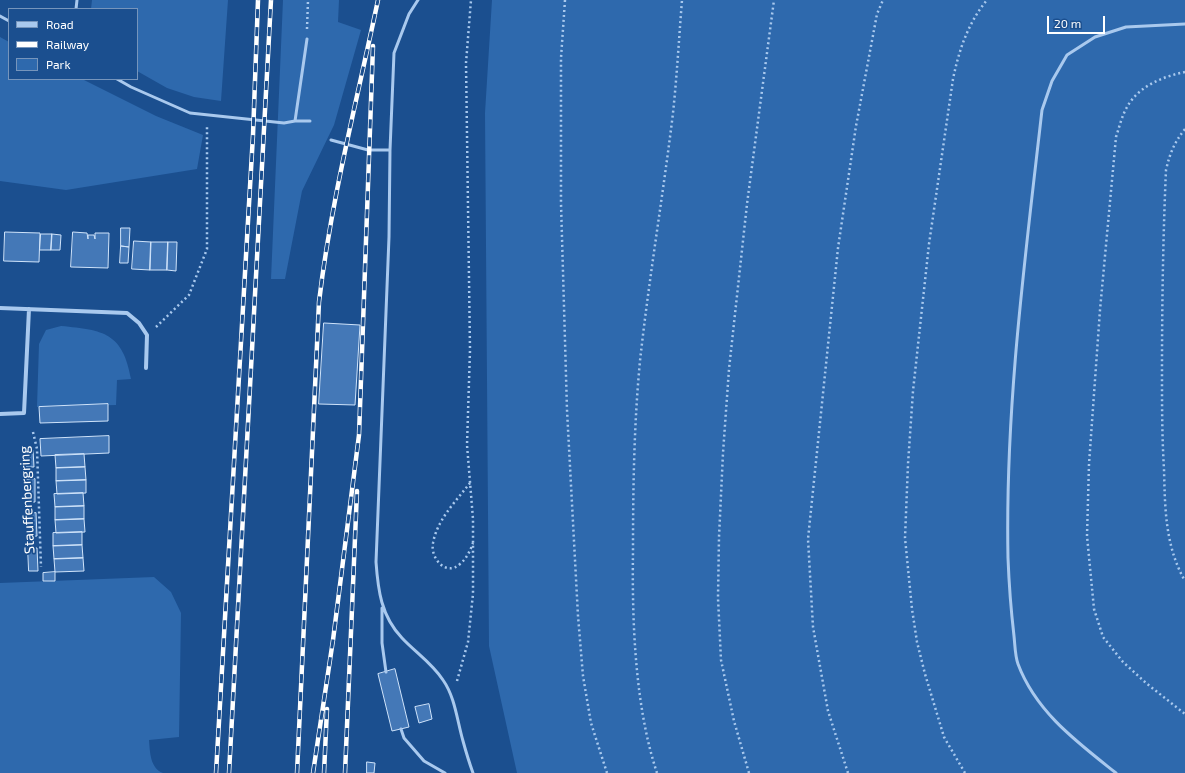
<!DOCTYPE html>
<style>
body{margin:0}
#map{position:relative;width:1185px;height:773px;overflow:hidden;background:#1b4f8f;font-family:"Exo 2",sans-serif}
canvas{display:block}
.legend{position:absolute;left:8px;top:8px;width:130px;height:72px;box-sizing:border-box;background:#1b4f8f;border:1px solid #7695bc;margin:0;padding:5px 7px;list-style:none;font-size:12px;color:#fff}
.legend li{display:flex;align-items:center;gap:8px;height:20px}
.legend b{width:20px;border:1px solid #7695bc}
.scale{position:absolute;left:1047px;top:16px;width:58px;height:18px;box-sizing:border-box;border:2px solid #fff;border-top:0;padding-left:5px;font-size:12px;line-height:14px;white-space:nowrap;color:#fff;-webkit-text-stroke:3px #1b4f8f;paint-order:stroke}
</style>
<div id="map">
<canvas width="1185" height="773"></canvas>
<ul class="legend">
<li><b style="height:5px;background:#a9c9ee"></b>Road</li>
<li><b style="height:5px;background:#fff"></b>Railway</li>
<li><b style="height:11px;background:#2e69ad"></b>Park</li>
</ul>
<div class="scale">20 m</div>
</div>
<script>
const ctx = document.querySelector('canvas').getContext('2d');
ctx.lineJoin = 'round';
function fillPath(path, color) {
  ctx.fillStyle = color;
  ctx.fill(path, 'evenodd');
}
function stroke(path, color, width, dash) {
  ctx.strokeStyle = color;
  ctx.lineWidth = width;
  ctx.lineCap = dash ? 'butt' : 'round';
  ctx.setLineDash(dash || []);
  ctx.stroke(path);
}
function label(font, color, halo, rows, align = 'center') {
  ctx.font = font + ' "Exo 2",sans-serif';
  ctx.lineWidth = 3.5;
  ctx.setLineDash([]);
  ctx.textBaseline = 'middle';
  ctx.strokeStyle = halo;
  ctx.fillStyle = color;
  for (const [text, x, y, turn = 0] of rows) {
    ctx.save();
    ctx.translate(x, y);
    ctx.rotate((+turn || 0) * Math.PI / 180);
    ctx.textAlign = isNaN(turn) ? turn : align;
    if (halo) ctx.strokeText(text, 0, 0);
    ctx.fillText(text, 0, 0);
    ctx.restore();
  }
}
const green = new Path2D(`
 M92,0H228L221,101L194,97L167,88L137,71V9H91Z
 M283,0H339L338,22L361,30L334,125L302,191L285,279H271Z
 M492,0H1185V773H517L489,646L485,113Z
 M0,37L9,42V79H82L156,116L203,135L197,169L66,190L0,181Z
 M61,326C104,330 123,333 131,379L117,380L116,405L37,407L39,344L46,330Z
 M154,577L171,592L181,613L179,737L149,740C150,752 150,768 163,773H0V583Z`);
const building = new Path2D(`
 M121,228H130L129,247L121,246Z
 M5,232L40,233L39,262L4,261Z
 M73,232L87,233L88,239V235H94L95,239V233H109L108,268L71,267Z
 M41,234H52L51,250H40Z
 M52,234L61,235L60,250H51Z
 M134,241L151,242L150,270L132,269Z
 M151,242H168L167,270H150Z
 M168,242H177L176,271L167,270Z
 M121,246L129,247L128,263H120Z
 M324,323L360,325L355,405L319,404Z
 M108,404V421L40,423L39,407Z
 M109,436V453L41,456L40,439Z
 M25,450H33L34,467H25Z
 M84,454L85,467L56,468L55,455Z
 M85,467L86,480L56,481V468Z
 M35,479V502H27L26,480Z
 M86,480V493L57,494L56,481Z
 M83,493L84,506L55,507L54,494Z
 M84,506V519L55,520V507Z
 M36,513L37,536L28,537L27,514Z
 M84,519L85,532L56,533L55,520Z
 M82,532V545L53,546V533Z
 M82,545L83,558L54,559L53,546Z
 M28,548H37L38,571H29Z
 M83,558L84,571L55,572L54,559Z
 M55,572V581H43V573Z
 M395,669L409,727L392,731L378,674Z
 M429,704L432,719L419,723L415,707Z
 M367,762L375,763L374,773H367Z`);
const path = new Path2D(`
 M565,0L561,58V203L567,410L578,616L583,676L591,723L607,773
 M307,29L308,0
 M1185,72C1161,77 1136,87 1125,111C1121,119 1119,128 1116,137L1100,310L1089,464L1087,536L1094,609L1103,637L1123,662L1146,683L1185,714
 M1185,129C1174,143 1170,153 1166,170C1163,237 1162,305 1162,373C1162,405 1162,437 1164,469C1165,508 1165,546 1185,581
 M156,327L189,295L207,249V126
 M33,432L37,449L41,567
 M470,483C456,501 437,520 433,543C430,558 446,577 460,564C467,558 470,551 473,543
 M457,681L468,642L473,594V519L467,445L470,350L466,63L471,0
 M657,773C635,707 632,622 633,552C633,489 634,424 640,361C649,278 663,196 673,113C677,75 679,38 682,0
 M749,773L734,721L721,660L718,598L719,537L723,453L729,369L747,204L774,0
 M848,773L828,711L813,627L808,539L838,248L856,126L877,14L883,0
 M965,773L944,737L925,674L917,642L912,609L905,538L908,464L913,391L929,244L953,79C959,50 968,23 987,0`);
const lane = new Path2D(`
 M418,0L409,14L394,53L390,150L389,237L376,562C378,590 381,616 402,638C415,652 432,663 443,680C455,697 457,720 463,741C466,752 469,762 473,773
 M76,9L77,0
 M0,16L9,21
 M117,79L131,87L190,113L284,123L295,121H310
 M295,121L307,39
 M331,140L368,150H390
 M382,608V643L386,672
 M401,729L404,738L424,761L445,773
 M1116,773C1077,742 1036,712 1018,664C1015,656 1015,645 1014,636C1011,610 1009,585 1008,558C1005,408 1025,259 1042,110L1052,81L1067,55L1095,37L1126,27L1185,24`);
const street = new Path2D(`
 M0,308L127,313L139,323L147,335L146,368
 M0,414L24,413L29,309`);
const rail = new Path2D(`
 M216,773L253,135L258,0
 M229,773L271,0
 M297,773L319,302C331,200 357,100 378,0
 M313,773L333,640L359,435L373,46
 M324,773L327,709
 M345,773L357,491`);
const streetNames = [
 ["Stauffenbergring",27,500,-93]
];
fillPath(green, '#2e69ad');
fillPath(building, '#4478b7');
stroke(building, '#cfe3fa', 1);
stroke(path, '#a9c9ee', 2.5, [2, 3]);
stroke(lane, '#a9c9ee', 3);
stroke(street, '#a9c9ee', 4);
stroke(rail, '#fff', 4.5);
stroke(rail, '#1b4f8f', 3, [9]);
label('14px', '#fff', '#1b4f8f', streetNames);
</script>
